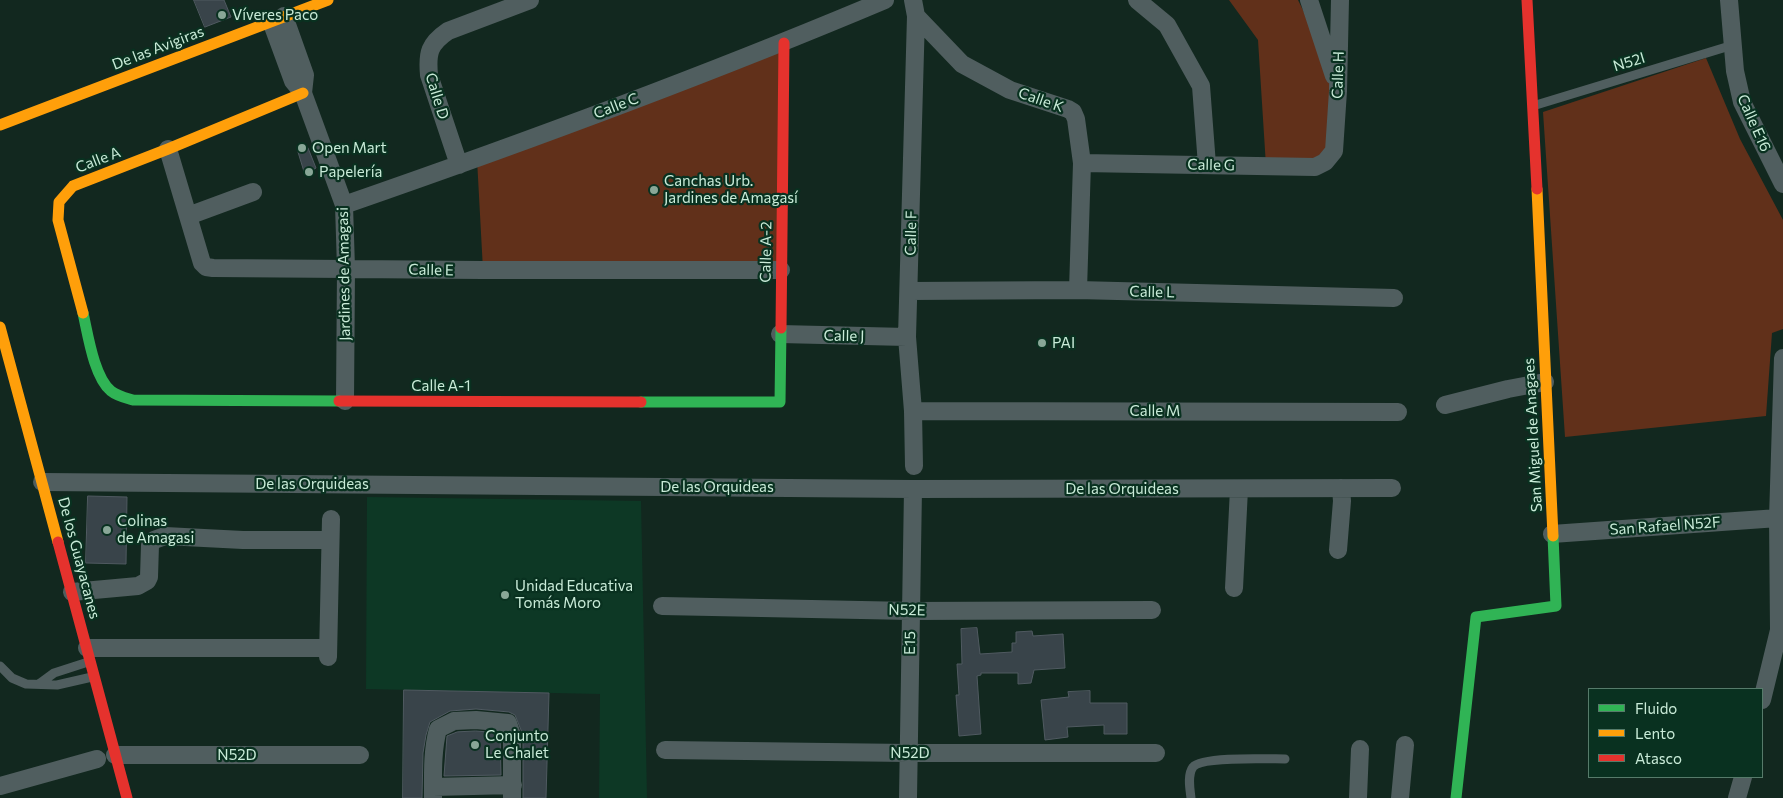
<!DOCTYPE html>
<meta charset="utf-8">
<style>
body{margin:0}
#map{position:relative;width:1783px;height:798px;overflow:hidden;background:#12281f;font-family:Commissioner,sans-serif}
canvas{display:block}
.legend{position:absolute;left:1588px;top:688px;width:175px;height:90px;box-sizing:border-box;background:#093120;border:1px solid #567b6a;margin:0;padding:6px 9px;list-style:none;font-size:15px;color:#c9ebd8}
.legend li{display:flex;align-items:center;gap:10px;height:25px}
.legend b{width:25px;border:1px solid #567b6a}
</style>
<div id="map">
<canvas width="1783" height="798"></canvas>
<ul class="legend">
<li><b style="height:6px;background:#30b455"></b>Fluido</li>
<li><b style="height:6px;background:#ff9f0a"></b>Lento</li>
<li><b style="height:6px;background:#e5322d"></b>Atasco</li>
</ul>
</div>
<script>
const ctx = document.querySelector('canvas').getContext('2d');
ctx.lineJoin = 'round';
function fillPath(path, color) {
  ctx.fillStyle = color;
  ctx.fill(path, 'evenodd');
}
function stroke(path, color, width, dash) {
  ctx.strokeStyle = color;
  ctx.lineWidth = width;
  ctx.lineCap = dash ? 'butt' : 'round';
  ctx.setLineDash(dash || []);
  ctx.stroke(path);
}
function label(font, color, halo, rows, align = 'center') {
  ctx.font = font + ' Commissioner,sans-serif';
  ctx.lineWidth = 4.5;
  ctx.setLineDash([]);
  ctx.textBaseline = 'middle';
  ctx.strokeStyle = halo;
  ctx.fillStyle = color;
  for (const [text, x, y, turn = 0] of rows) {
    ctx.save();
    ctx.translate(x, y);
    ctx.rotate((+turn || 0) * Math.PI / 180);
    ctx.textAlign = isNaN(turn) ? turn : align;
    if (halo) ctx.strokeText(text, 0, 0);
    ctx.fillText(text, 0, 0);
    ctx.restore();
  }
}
const built = new Path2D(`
 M367,497L641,501L647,798H599L600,694L366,689Z`);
const green = new Path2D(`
 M1229,0H1298L1343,91L1344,135L1317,165L1266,166L1258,40Z
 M784,43L781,270H483L477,159Z
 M1706,58L1740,139L1783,220V329L1772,333L1766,416L1565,437L1543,112Z`);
const building = new Path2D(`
 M194,0H224L231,17L205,27Z
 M308,148L316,168L305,175L298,152Z
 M88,496L127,497L126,564L86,563Z
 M977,628L980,654L1012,652V643H1016V632L1032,631L1033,636L1063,634L1065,668L1034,670L1031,683L1018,684V673H981V675L977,676L981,734L959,736L956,695H959L957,664H962L961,629Z
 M404,690L549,693L546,798H523V735L515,715L509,712L476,709L450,711L430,722L426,735L423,753L422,798H403Z
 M1090,691V703H1127V734H1104V725L1067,727L1068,737L1045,740L1041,700L1069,697L1068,692Z
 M476,731L500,733L501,775L444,776L447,736L457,732Z`);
const lane = new Path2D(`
 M1536,105L1733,45
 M0,666L12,678L26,684L57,685L92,677
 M39,684L54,673L88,662
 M1191,798C1190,789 1187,775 1193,767C1202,756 1269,759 1285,759`);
const street = new Path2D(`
 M913,0L916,16L907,337L913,411L914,466
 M1137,0L1167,25L1201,86L1207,165
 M1309,0L1334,76
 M1729,0L1735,71L1742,102L1783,184
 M284,16L305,75L303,93
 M916,16L962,64L1010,90L1068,109L1073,112L1076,119L1082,163L1078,290
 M271,21L293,81L303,93L344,205L346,268L345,401
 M168,149L202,263L206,267L213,268L483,270H781
 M1082,163L1315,167L1325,162L1334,151L1338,91L1340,0
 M459,165L429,75C427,53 429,44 448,31L530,0
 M344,205C526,142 707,75 885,0
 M188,216L253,192
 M909,291L1078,290L1394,298
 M780,334L907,337
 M1445,405L1508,389L1545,382
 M913,411L1398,412
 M42,482L913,489L1392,488
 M1552,534L1778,518
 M1338,550L1342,501L1341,488
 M1234,588L1239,489
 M72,592L138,586L147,581L149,577L150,545L154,540L165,536L243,540H330
 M662,606L911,611L1152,610
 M87,648H328
 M328,657L331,519
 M1762,700L1779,630L1778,518L1783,358
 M665,750L908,753H1156
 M115,755H360
 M0,786L97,759
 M433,787L513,785
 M433,798C433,775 432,751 438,729L454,721L476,720L508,723L512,735V798
 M908,798L913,489
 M1358,798L1360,749
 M1400,798L1405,745
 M1737,798L1743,777`);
const fast = new Path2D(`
 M83,313C88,335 94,377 111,391C117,396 126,398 133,400L339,401
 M641,402H780L781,328
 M1456,798L1476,617L1556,606L1553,536`);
const slow = new Path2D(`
 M0,125L328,0
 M1537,189L1553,536
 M83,313L58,220L59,202L73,186L168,149L303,93
 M0,327L58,542`);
const jam = new Path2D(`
 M1527,0L1537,189
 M781,328L784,43
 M339,401L641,402
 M58,542L127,798`);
const markers = [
 [222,15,5,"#89a797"],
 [302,148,5,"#89a797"],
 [309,172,5,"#89a797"],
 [654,190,5,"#89a797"],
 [1042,343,5,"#89a797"],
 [107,530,5,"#89a797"],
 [505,595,5,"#89a797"],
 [475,745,5,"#89a797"]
];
const poiNames = [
 ["Víveres Paco",232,15],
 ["Open Mart",312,148],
 ["Papelería",319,172],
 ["Canchas Urb.",664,181],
 ["Jardines de Amagasí",664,198],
 ["PAI",1052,343],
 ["Colinas",117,521],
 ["de Amagasi",117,538],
 ["Unidad Educativa",515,586],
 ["Tomás Moro",515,603],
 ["Conjunto",485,736],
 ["Le Chalet",485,753]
];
const streetNames = [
 ["De las Avigiras",158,48,-21],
 ["N52I",1629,62,-17],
 ["Calle H",1338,75,-88],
 ["Calle D",437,96,73],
 ["Calle K",1041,100,19],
 ["Calle C",616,106,-21],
 ["Calle E16",1754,123,66],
 ["Calle A",98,160,-21],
 ["Calle G",1211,165,1],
 ["Calle F",911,233,-89],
 ["Calle A-2",766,252,-89],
 ["Calle E",431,270,1],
 ["Jardines de Amagasi",344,274,-91],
 ["Calle L",1152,292,1],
 ["Calle J",844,336,1],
 ["Calle A-1",441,386],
 ["Calle M",1155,411],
 ["San Miguel de Anagaes",1533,435,-93],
 ["De las Orquideas",312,484],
 ["De las Orquideas",717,487],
 ["De las Orquideas",1122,489],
 ["San Rafael N52F",1665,526,-4],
 ["De los Guayacanes",79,558,75],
 ["N52E",907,610,1],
 ["E15",910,643,-89],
 ["N52D",910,753],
 ["N52D",237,755]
];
fillPath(built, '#0d3825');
fillPath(green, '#61301a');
fillPath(building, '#39444a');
stroke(building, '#505a61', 1);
stroke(lane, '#505e5f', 9);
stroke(street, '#505e5f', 18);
stroke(fast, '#30b455', 11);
stroke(slow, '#ff9f0a', 11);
stroke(jam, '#e5322d', 11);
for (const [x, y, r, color] of markers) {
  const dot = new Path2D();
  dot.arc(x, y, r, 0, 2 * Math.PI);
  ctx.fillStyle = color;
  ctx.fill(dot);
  stroke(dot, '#093120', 2);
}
label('15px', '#c9ebd8', '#093120', poiNames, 'left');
label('15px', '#c9ebd8', '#093120', streetNames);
</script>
